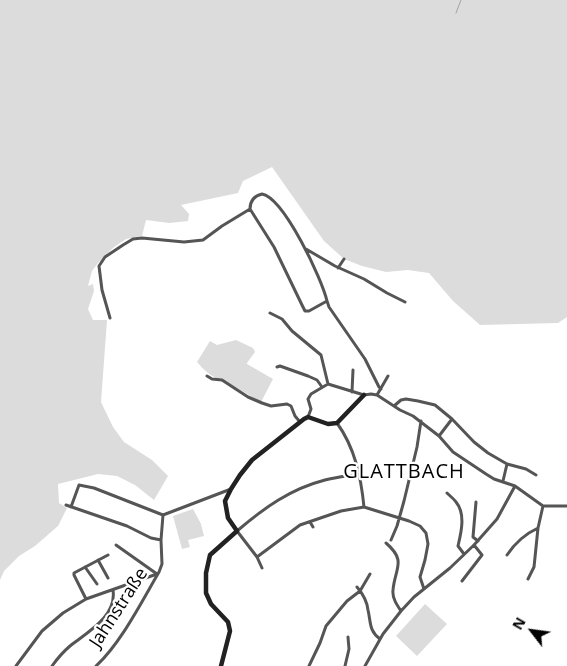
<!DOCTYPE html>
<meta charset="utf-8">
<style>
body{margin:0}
#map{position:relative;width:567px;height:666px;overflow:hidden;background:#fff;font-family:"Open Sans",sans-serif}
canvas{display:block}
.north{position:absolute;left:507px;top:606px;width:50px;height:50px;-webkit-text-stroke:4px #fff;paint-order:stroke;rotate:300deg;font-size:14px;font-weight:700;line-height:20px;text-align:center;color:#000}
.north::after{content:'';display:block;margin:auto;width:18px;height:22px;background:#000;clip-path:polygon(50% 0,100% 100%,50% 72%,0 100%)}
</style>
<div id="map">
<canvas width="567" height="666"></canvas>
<div class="north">N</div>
</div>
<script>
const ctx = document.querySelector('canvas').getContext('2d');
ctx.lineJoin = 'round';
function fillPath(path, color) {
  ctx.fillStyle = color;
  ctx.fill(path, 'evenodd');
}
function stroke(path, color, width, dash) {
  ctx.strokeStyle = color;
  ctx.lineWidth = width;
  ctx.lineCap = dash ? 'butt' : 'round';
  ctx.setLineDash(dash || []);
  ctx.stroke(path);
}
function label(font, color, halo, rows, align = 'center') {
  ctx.font = font + ' "Open Sans",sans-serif';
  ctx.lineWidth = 4.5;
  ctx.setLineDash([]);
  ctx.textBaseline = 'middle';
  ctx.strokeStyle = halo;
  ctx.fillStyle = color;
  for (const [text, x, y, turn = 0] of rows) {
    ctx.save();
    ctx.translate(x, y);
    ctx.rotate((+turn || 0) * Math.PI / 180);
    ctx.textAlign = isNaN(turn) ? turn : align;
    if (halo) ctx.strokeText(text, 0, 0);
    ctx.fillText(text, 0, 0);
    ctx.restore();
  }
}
const green = new Path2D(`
 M0,0H567V317L558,323L480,325L453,301L429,273L408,270L386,272L362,266L344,259L324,241L272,167L243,181L238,193L181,205L189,214L188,221L169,223L146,220L142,236L126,239L114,247L98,263L92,271L88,286L93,284L94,291L88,309L93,320H107L101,402L113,427L124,442L152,460L168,476L154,500L135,485L117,476L98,474L58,484L59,503L67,508L58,526L35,546L19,556L4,571L0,580Z
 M236,340L253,348L255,352L247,363V364L273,379L261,402L220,378L219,379C210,376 203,369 197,362L210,341L217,345Z
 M193,509L201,524L204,536L188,540L190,547L182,549L173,516Z
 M425,604L447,624L417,656L396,636Z`);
const stream = new Path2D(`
 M456,13L461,0`);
const street = new Path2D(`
 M262,194C284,198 322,279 327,301L309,311H305L302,305L274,247L250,209C250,201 254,196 262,194Z
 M306,249L335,266L364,279L387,293L405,302
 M338,268L344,259
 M327,301L329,307L365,359L379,387L381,389
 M270,313L282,319L292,331L321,355L328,384
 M110,318L102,290L99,266L105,257L123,245L133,239L142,238L184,242L203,240L222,226L250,209
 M277,367L280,366L308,376L317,380L322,387
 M207,376L212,379L222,380L248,397L262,403L271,406L287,404L291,406L295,416L300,422
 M352,392L353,370
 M377,395L388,376
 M394,406L401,400L406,399L418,401L435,405L452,419L474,442L488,453L507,464L503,481
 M308,417L311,409L308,399L311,394L328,384L364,395L371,394L377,395L400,410L413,416L439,436L453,452L486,474L494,479L515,486L543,506H567
 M337,423C355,448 361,477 364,507
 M439,436L452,419
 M507,464L526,469L536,475
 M447,493C450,496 454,499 456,502C466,514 461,533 458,546L464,554
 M476,502L473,537L478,541
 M66,505L127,526L151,538L161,540
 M71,507L79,485L94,488L163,515
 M310,522L313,527
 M391,540L397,526L404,501L417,447L421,421
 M386,543C407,561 395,568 393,590C392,598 397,605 401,611
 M116,545L157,574
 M507,555C515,543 525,534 538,528
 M257,557L300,525L341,511L364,507L409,521L420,526L426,533L428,544L425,560L420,577L424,589
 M98,560L108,578
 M85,567L97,584
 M262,568L257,557L237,531C264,508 290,489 325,480C336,477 348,476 360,474
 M528,579L534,567L538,528L543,506
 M462,581L482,555L474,545
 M357,587C363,594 367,601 368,610C371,623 369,631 380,639
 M86,599L74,575V573L108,555
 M16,666L42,631L63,613L86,599L157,574
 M52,666C57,659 63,652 70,646C88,632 117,616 113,590
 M96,666C121,643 142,601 159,572L162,564L161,540L163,515L231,489
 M309,666L320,643L326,626L347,601L360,591L370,574
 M345,666L349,649L348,637
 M365,666L383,634L401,611L414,597L450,568L474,545L497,519L515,486`);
const secondary = new Path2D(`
 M221,666L230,631L228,622L211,604L206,593V573L210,555L237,531L228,518L225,501L231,489L240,475L252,460L304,419L308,417L328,424L337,423L364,395`);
const streetNames = [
 ["Jahnstraße",119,608,-57]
];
const quarterNames = [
 ["GLATTBACH",404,472]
];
fillPath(green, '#dcdcdc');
stroke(stream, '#a3a3a3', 1);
stroke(street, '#555', 3);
stroke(secondary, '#222', 4.5);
label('18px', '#000', '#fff', streetNames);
ctx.letterSpacing = '1px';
label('20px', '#000', '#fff', quarterNames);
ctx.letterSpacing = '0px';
</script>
